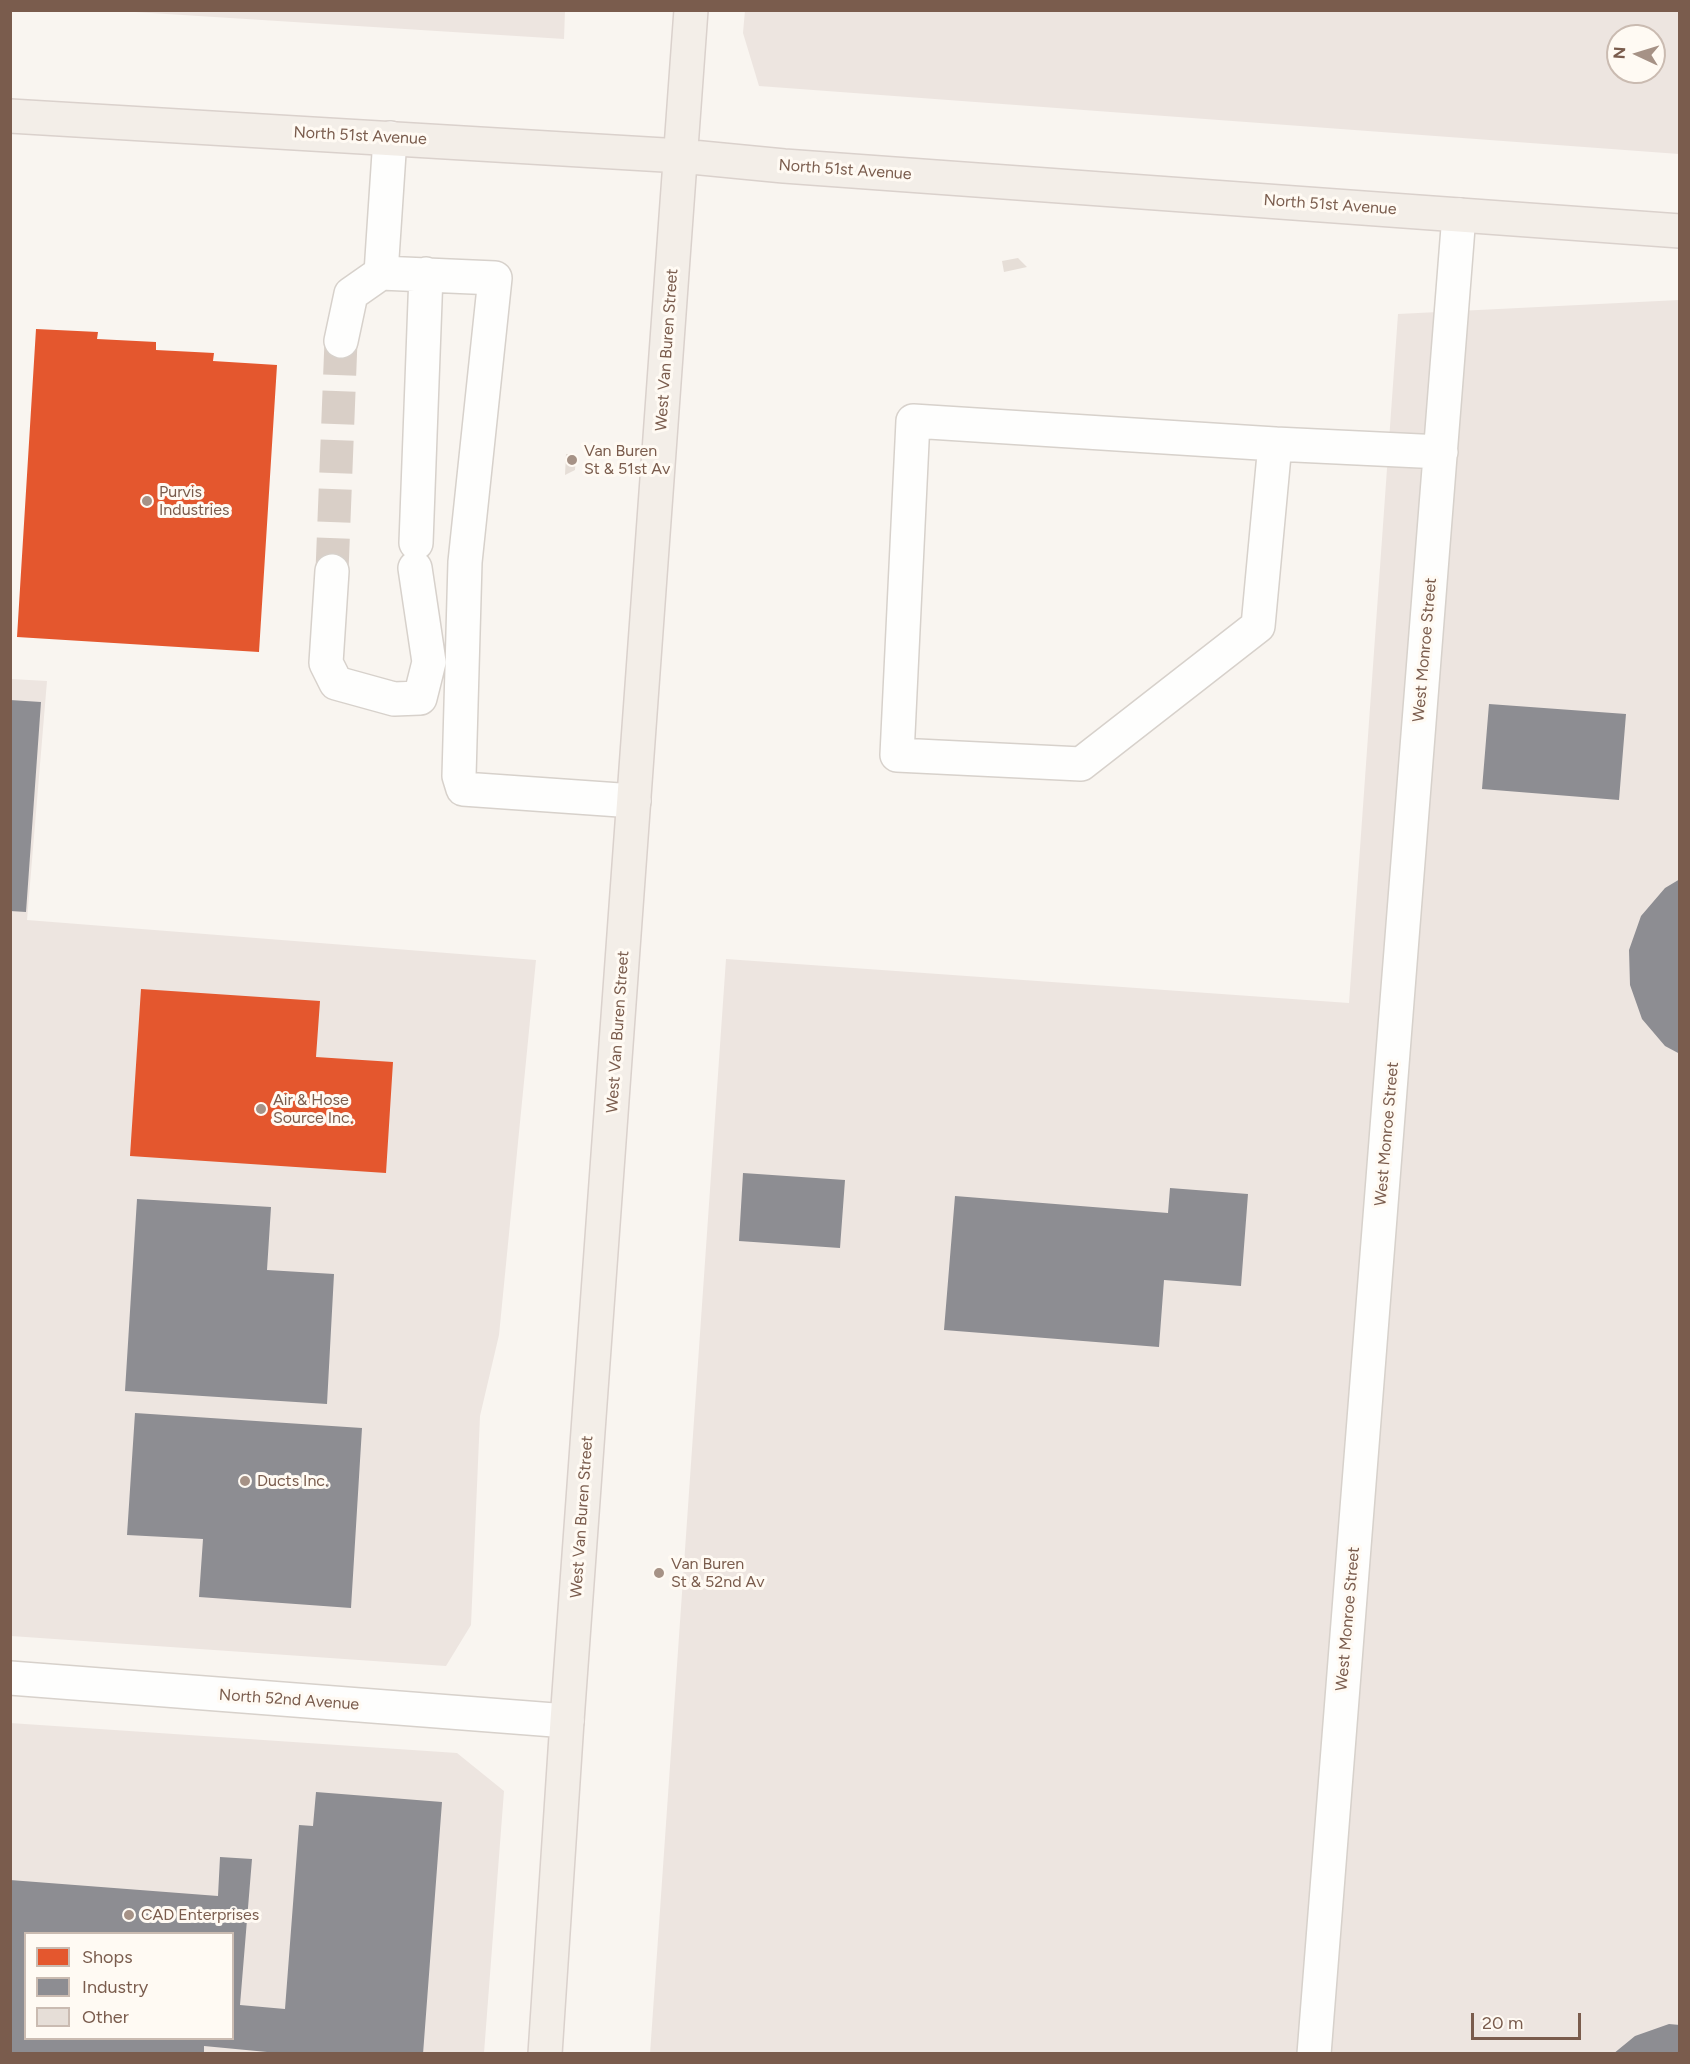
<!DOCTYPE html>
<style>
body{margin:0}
#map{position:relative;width:1690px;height:2064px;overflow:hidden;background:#f9f5f0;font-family:Figtree,sans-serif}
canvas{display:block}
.frame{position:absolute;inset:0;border:12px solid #7a5c4d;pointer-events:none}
.legend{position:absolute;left:24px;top:1932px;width:210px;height:108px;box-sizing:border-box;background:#fffaf3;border:2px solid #cabbb1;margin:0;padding:8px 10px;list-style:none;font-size:18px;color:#7a5c4d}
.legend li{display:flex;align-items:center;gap:12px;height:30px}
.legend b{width:30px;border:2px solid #cabbb1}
.north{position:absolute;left:1606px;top:24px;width:60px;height:60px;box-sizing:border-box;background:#fffaf3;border:2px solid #cabbb1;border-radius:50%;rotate:274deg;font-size:16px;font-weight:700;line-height:24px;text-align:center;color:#7a5c4d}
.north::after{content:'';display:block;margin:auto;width:21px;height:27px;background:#a69286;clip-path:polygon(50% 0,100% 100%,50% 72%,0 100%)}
.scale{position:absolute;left:1471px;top:2013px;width:110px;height:27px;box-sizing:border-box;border:3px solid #7a5c4d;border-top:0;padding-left:8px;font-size:18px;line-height:21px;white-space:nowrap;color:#7a5c4d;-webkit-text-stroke:4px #fffaf3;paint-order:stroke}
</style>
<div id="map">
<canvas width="1690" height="2064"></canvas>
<div class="frame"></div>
<ul class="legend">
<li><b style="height:16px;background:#e4572e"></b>Shops</li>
<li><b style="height:16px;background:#8d8d92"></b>Industry</li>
<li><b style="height:16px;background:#e6ded7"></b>Other</li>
</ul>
<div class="north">N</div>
<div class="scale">20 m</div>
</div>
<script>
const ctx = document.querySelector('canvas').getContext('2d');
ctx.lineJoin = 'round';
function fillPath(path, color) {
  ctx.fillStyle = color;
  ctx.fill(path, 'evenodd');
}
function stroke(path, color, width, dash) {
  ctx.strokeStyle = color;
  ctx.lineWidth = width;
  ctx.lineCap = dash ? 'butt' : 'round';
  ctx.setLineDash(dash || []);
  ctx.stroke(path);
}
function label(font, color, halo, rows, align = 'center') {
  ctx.font = font + ' Figtree,sans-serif';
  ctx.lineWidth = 6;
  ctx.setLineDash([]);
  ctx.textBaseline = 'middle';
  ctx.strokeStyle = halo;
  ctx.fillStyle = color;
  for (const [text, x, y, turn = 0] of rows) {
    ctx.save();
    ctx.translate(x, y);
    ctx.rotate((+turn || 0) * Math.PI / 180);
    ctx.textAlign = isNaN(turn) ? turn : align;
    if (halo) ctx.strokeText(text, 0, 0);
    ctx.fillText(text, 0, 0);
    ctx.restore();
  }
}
const industrial = new Path2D(`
 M745,10L1679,11V154L759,86L743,33ZM1618,36H1654V72H1618Z
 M119,11L565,10V11L564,39Z
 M1679,300V2053L650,2054L726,959L1349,1003L1398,314Z
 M11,679L47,681L27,920L536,960L499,1335L480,1416L471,1625L446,1666L11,1636Z
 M10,1723L457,1753L504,1791L484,2053H11ZM26,1934H232V2038H26Z`);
const shops = new Path2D(`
 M36,329L98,332L97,339L156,342V350L214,353L213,361L277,365L259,652L17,637Z
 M141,989L320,1001L316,1057L393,1062L386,1173L130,1156Z`);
const industry = new Path2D(`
 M10,700L41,702L26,912L10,911Z
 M1489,704L1626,714L1619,800L1482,789Z
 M1680,879V1054L1665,1046L1642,1019L1630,985L1629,950L1641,916L1665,888Z
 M743,1173L845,1180L840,1248L739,1241Z
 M1170,1188L1248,1194L1241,1286L1164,1280L1159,1347L944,1330L955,1196L1168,1213Z
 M137,1199L271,1207L267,1270L334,1274L327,1404L125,1391Z
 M135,1413L362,1428L351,1608L199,1597L203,1539L127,1535Z
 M316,1792L442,1802L423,2054H288L204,2046V2054H10V1880L218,1896L220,1857L252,1859L240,2005L285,2009L299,1825L313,1826ZM26,1934H232V2038H26Z
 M1669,2024L1680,2025V2054H1613L1635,2036Z`);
const building = new Path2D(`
 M1018,258L1027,267L1004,272L1002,261Z
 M566,454H576L575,470L565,475Z`);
const minorTunnel = new Path2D(`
 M332,571L341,341`);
const minor = new Path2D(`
 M381,273L390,138
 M341,341L351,294L381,273L495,278L465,562L459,776L463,789L634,801
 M1275,444L1258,626L1081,764L897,755L913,421L1275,444L1441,452
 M416,543L426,274
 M332,571L326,663L336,683L394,699L420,698L429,662L415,568
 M10,1678L567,1721
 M1314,2054L1459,215`);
const major = new Path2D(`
 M10,116L681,156L784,166L1680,231
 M545,2054L567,1721L691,10`);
const markers = [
 [572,460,6,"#a69286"],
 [147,501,6,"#a69286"],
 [261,1109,6,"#a69286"],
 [245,1481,6,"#a69286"],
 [659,1573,6,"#a69286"],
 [129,1915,6,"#a69286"]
];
const streetNames = [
 ["North 51st Avenue",360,136,3],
 ["North 51st Avenue",845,170,4],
 ["North 51st Avenue",1330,205,4],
 ["West Van Buren Street",667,350,-86],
 ["West Monroe Street",1425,650,-85],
 ["West Van Buren Street",618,1032,-86],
 ["West Monroe Street",1387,1134,-85],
 ["West Van Buren Street",582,1517,-86],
 ["West Monroe Street",1348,1619,-85],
 ["North 52nd Avenue",289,1700,4]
];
const poiNames = [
 ["Van Buren",584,451],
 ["St & 51st Av",584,469],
 ["Purvis",159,492],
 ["Industries",159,510],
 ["Air & Hose",273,1100],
 ["Source Inc.",273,1118],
 ["Ducts Inc.",257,1481],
 ["Van Buren",671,1564],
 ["St & 52nd Av",671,1582],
 ["CAD Enterprises",141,1915]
];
fillPath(industrial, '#ede5e0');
fillPath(shops, '#e4572e');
fillPath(industry, '#8d8d92');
fillPath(building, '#e6ded7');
stroke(minorTunnel, '#d9cfc7', 33, [33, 16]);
stroke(minor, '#d7d1cb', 36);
stroke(major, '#dad1cc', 36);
stroke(minor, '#fefefd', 33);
stroke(major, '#f3eee8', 33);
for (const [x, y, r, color] of markers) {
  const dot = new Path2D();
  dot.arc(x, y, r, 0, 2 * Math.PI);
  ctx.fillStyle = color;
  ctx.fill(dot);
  stroke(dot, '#fffaf3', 2);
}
label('16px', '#7a5c4d', '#fffaf3', streetNames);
label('16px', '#7a5c4d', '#fffaf3', poiNames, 'left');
</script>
